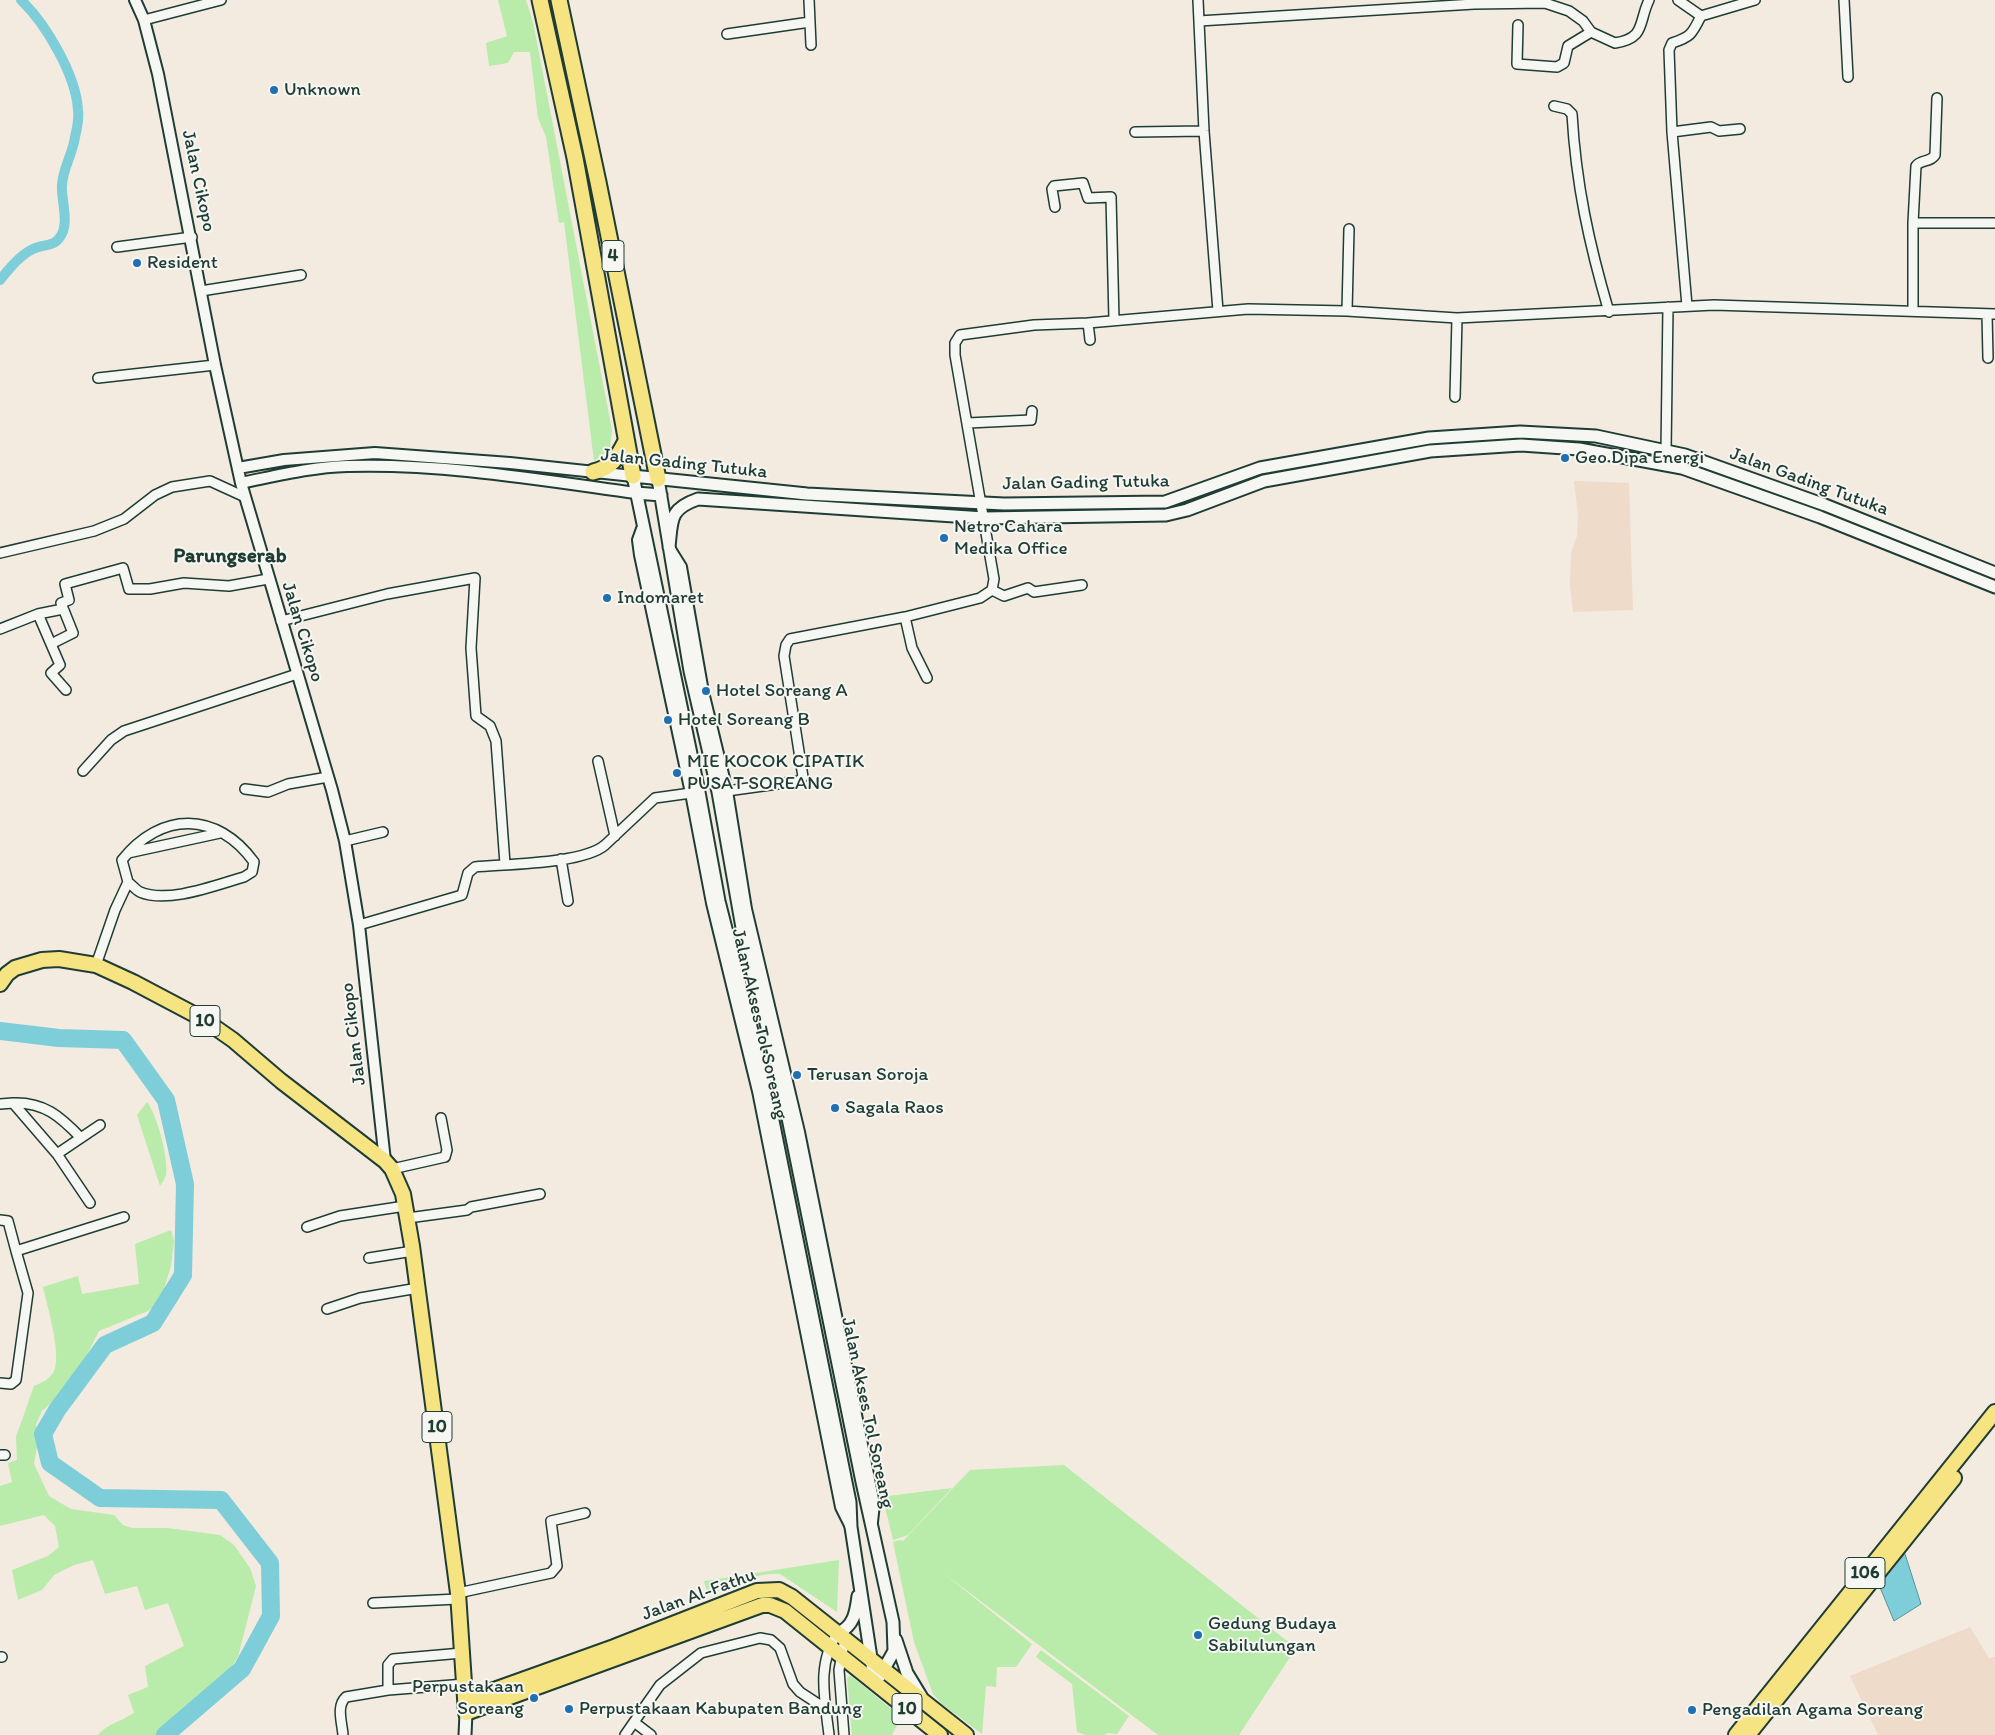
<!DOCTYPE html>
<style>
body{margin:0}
canvas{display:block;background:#f3eae0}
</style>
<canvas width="1995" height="1735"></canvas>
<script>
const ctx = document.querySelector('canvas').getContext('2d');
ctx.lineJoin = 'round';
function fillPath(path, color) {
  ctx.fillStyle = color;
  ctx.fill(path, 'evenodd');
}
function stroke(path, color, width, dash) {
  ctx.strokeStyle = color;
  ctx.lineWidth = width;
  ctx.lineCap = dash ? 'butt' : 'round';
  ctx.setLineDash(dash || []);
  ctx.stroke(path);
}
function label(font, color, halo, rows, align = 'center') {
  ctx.font = font + ' Itim,sans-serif';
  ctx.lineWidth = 4;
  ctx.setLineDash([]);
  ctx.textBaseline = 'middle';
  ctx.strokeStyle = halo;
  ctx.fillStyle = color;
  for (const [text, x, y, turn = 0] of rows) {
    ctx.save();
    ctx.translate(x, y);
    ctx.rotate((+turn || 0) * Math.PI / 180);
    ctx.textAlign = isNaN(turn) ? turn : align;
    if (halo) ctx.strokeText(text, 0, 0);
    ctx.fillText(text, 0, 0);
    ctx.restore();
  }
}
const built = new Path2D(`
 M1574,481L1629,483L1633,610L1573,612L1570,586L1571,553L1577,536L1578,515Z
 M1970,1627L1989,1658L1995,1657V1735H1878L1850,1676Z`);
const green = new Path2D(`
 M498,0H526L533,22L612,430L610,449L594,461L564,222L559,223L546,137L538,118L530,52H514L508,63L489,66L486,43L507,36Z
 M147,1102C157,1115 169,1159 166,1175C165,1179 162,1183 160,1186L137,1115Z
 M171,1230L174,1241L171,1266L160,1302L148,1311L99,1331L81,1366L68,1380L60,1395L42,1411L36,1424L38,1441L34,1464L49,1496L71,1509L114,1515L123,1525L132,1528H167L220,1535L234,1545L250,1568L256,1586L238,1657L223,1680L193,1710L157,1735H98C104,1726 123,1720 134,1713L128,1695L148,1687L145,1666L184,1646L168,1603L145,1610L137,1586L105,1594L93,1560L74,1565L54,1575L42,1590L18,1600L12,1570L48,1556L59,1547L55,1526L44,1515L0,1526V1486L12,1482L8,1463L17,1460L16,1437L34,1386C41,1383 48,1380 53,1373C63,1358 47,1305 43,1287L78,1276L82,1294L139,1284L135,1244Z
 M1064,1465L1296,1648L1239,1735H1158L942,1572L1032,1644L1016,1667H997L996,1687L986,1686L982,1734L942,1704L933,1694L914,1642L893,1542L900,1540L903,1541L970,1470Z
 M952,1488L908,1535L893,1540L884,1503L888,1496Z
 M839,1560L837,1612L780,1574C756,1572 730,1587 708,1595L704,1581Z
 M1041,1650L1129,1716L1117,1734L1107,1733L1105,1735H1086L1077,1732L1072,1684L1036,1657Z
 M850,1675L901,1717L892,1735H852L847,1678Z`);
const water = new Path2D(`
 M1905,1554L1921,1604L1894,1621L1879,1585Z`);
const canal = new Path2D(`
 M0,280C9,269 20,255 33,249C43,244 54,247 60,237C70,224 61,200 62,185C63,168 73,153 75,137C77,129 79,118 78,110C76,75 46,24 21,0`);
const river = new Path2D(`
 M0,1031L59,1038L123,1040L166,1100L185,1184L183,1275L153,1323L105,1345L57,1410L43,1434L50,1463L100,1498L221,1500L270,1563L271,1616L242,1669L165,1735`);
const minor = new Path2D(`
 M809,0L811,45
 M1198,0L1204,131L1218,311
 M1678,0L1701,16L1755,0
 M1844,0L1848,77
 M144,20L221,0
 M1199,21L1474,4L1545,3L1569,11L1583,21L1591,32
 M1518,25L1517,64L1557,67L1564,63L1568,46L1591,32L1615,43C1646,38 1638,23 1649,0
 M727,34L810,22
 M1554,106L1567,109L1572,114C1576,184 1589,244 1609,312
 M1135,132L1204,131
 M1672,132L1711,127L1719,131L1740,129
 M1055,207L1052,189L1054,186L1083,183L1088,198L1111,197L1114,320
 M1913,223H1995
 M117,247L192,237
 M201,291L301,275
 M1687,306L1672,132L1669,50L1672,43C1691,37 1692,34 1701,16
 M1347,311L1349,229
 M1913,311V223L1916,166C1921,159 1930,163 1935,155L1937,98
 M1987,314L1988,358
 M1088,323L1090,340
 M98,378L215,365
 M1455,397L1457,318
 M968,423L1031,420L1032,411
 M1666,451L1668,307
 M0,553L94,531L124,519L155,495L172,487L210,481L245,497
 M992,590L1004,596L1028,588L1034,592L1082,585
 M63,609L38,614L60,665L51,673L66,690
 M905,617L912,648L927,678
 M281,621L387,594L475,578L471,648L476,716L490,726L496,741L505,864
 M0,629L38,614
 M51,644L73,633L61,603L69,600L65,584L123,568L129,589H150L184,583L229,586L268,579
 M598,761L615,836
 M83,771L111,740L124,731L297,674
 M245,789L268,792L288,784L328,777
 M727,791L799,781L803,777L784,656L786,645L790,639L905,617L980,598L992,590L994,579L955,355V343L960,335L1034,325L1088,323L1248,309L1347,311L1457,318L1714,305L1995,314
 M345,841L383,832
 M128,853L220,833
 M561,859L568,901
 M359,925L462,895L468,873L475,867C506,864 583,864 605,845L655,798L691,793
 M96,965L115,910L128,882L122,860C161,811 217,811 254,862L252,872L244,877C216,885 168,904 140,892C136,890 132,885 128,882
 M13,1103C44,1102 60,1116 81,1138
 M0,1104L13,1103L57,1154L90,1203
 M57,1154L100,1125
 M392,1169L445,1157L447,1150L441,1118
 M408,1218L467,1210L471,1207L540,1194
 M0,1220L8,1221L16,1251L124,1217
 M307,1227L340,1216L405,1206
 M369,1258L413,1251
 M327,1309L360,1298L418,1288
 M0,1383L11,1384L16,1380L28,1293L16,1251
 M0,1455H5
 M458,1593L551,1573L557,1566L551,1521L585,1513
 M373,1603L458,1599
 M462,1653L393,1659L388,1665V1690L465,1684
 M0,1657H2
 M343,1735C342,1722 336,1706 346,1697L388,1690
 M625,1735L634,1722
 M651,1735L634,1722L660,1685L701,1653L760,1638L771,1640L780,1648L793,1684L800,1692L826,1709
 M829,1735C825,1700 816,1663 838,1633
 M844,1735L839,1670L845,1639`);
const tertiary = new Path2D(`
 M135,0L144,20L158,74L215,365L241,483L332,790L345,841L359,925L385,1161
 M238,468L284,460L375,453L510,463L633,476
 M241,483C276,476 311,467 347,466C442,463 541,480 636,493
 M642,529L638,540L640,555L691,793L712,903L758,1091L841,1507L851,1527
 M671,551L681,567L703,692L727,791L746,909L799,1132L874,1504L872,1522`);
const secondary = new Path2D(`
 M658,479L690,671L718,792L744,939L778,1069L862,1482L893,1622L894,1651L880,1676
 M636,493L661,495
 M669,547C672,520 669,509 698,499L984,518L1166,515L1187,510L1264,481L1430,451L1521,445L1579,449L1682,468L1820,517L1995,587
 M838,1633C854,1626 856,1612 858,1596
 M896,1640L907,1673L921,1696
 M875,1684L851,1527L850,1502L766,1086L719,901L699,792L633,476L807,494L1004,504L1165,502L1260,468L1429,438L1520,432L1596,436L1685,455L1825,505L1995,573
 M465,1735L466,1713`);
const primary = new Path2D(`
 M1736,1735L1995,1412
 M1748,1735L1954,1478`);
const trunk = new Path2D(`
 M0,984L7,974L15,968L42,960L59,959L96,965L133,982L203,1019L233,1040L281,1081L385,1161L392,1169L403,1194L412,1246L458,1593L466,1713L762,1605H770L785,1611L940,1735
 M466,1700L614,1647L757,1591L779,1590L792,1597L966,1735`);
const motorway = new Path2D(`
 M540,0L575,158L633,476
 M559,0L598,182L658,479
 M593,472C611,468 618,457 626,441`);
const markers = [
 [274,90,5,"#1f6fb2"],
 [137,263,5,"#1f6fb2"],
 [1565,458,5,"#1f6fb2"],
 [944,538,5,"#1f6fb2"],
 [607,598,5,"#1f6fb2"],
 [706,691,5,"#1f6fb2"],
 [668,720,5,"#1f6fb2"],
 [677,773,5,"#1f6fb2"],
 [797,1075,5,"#1f6fb2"],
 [835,1108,5,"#1f6fb2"],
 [1198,1635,5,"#1f6fb2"],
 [534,1698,5,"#1f6fb2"],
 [569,1709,5,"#1f6fb2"],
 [1692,1710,5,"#1f6fb2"]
];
const shields = [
 [613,256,22],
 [205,1021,30],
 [437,1427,30],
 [1865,1573,40],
 [907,1709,30]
];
const shieldNames = [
 ["4",613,256],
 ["10",205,1021],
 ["10",437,1427],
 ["106",1865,1573],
 ["10",907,1709]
];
const poiNames = [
 ["Unknown",284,90],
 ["Resident",147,263],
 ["Geo Dipa Energi",1575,458],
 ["Netro Cahara",954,527],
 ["Medika Office",954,549],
 ["Indomaret",617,598],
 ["Hotel Soreang A",716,691],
 ["Hotel Soreang B",678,720],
 ["MIE KOCOK CIPATIK",687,762],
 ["PUSAT SOREANG",687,784],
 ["Terusan Soroja",807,1075],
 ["Sagala Raos",845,1108],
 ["Gedung Budaya",1208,1624],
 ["Sabilulungan",1208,1646],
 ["Perpustakaan",524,1687,"right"],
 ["Soreang",524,1709,"right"],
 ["Perpustakaan Kabupaten Bandung",579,1709],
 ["Pengadilan Agama Soreang",1702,1710]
];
const streetNames = [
 ["Jalan Cikopo",198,181,78],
 ["Jalan Gading Tutuka",684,464,6],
 ["Jalan Gading Tutuka",1809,482,20],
 ["Jalan Gading Tutuka",1086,483,-1],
 ["Jalan Cikopo",302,632,73],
 ["Jalan Akses Tol Soreang",759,1024,77],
 ["Jalan Cikopo",354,1034,-97],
 ["Jalan Akses Tol Soreang",867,1413,78],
 ["Jalan Al-Fathu",699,1595,-20]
];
const quarterNames = [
 ["Parungserab",230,557]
];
fillPath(built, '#efdbca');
fillPath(green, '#b9ebab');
fillPath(water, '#7eced9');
stroke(water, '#589497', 1);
stroke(canal, '#7eced9', 10);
stroke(river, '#7eced9', 18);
stroke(minor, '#1f3d34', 12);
stroke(tertiary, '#1f3d34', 14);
stroke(secondary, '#1f3d34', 15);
stroke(primary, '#1f3d34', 18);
stroke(trunk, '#1f3d34', 18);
stroke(motorway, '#1f3d34', 19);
stroke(minor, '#f6f6f2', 9);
stroke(tertiary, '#f6f6f2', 10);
stroke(secondary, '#f6f6f2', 11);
stroke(primary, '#f6e381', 14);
stroke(trunk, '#f6e381', 14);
stroke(motorway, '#f6e381', 15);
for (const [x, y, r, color] of markers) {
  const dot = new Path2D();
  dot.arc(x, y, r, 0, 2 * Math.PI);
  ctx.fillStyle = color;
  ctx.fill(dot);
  stroke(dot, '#f6f6f2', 2);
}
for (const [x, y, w] of shields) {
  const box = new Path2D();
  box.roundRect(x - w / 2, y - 15.5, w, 31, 4);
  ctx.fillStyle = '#f6f6f2';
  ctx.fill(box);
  stroke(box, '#1f3d34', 1);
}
label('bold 18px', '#1f3d34', null, shieldNames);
label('19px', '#1f3d34', '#f6f6f2', poiNames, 'left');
label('19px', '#1f3d34', '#f6f6f2', streetNames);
label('bold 21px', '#1f3d34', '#f6f6f2', quarterNames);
</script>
